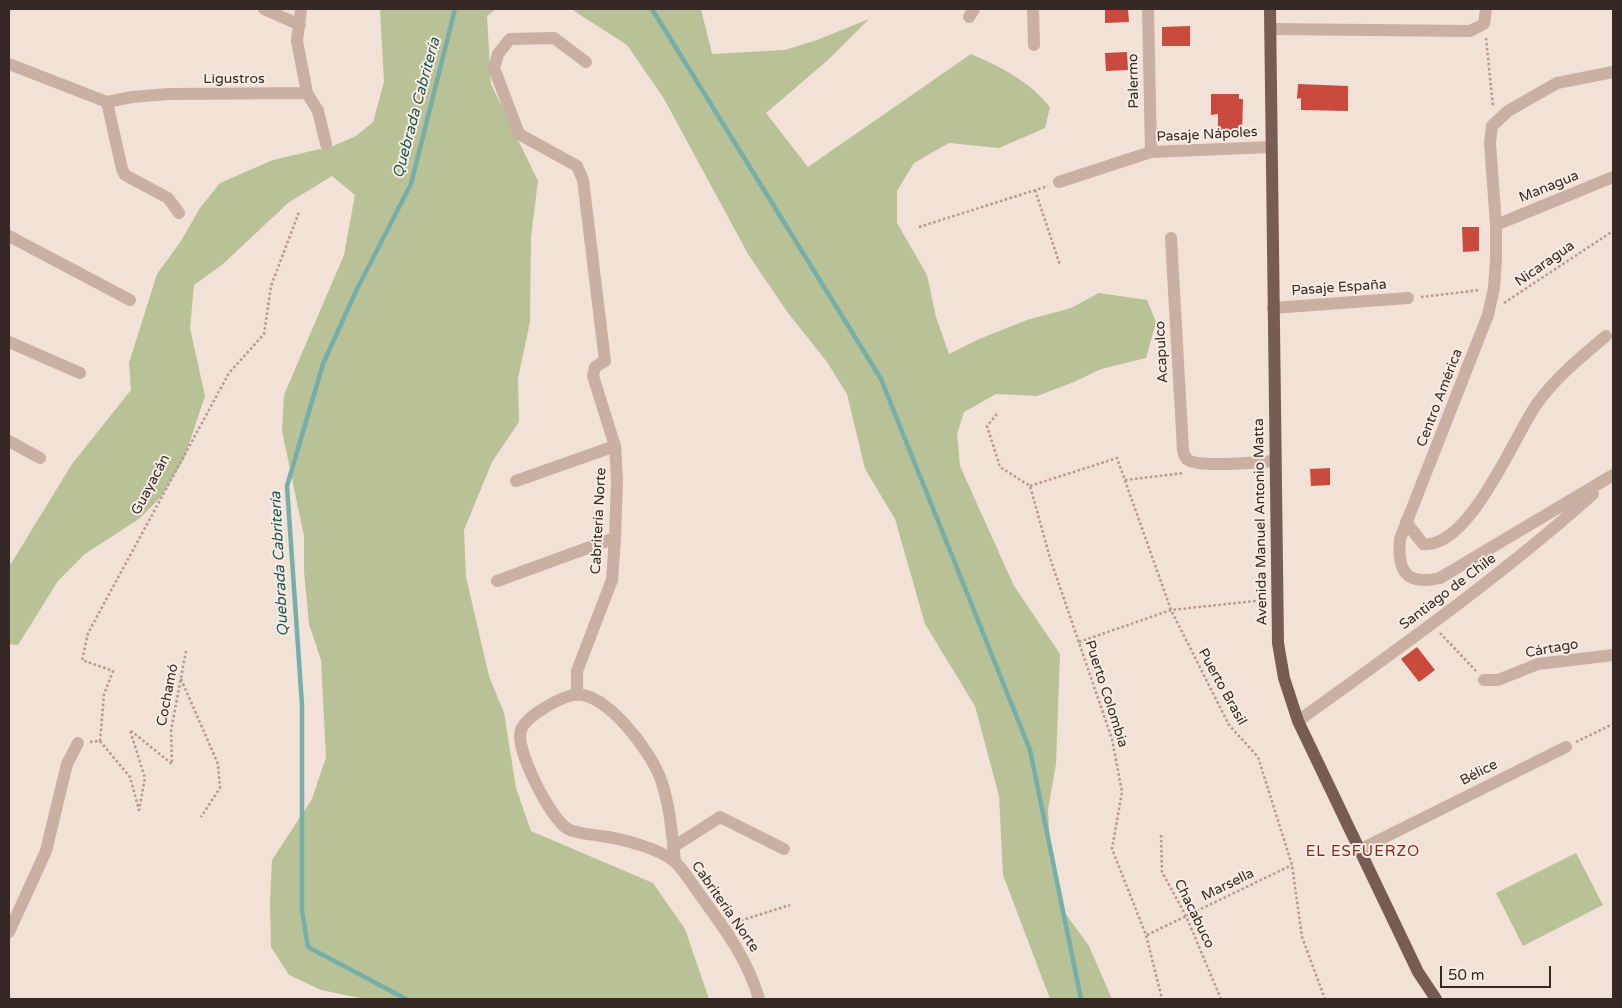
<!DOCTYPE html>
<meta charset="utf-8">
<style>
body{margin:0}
#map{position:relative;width:1622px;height:1008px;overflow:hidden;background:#f2e1d7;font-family:"Varela Round",sans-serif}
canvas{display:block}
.frame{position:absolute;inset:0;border:10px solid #352825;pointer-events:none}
.scale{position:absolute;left:1440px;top:966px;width:111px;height:22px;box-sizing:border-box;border:2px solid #352825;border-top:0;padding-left:6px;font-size:15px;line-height:18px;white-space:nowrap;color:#352825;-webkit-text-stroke:4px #f9ece4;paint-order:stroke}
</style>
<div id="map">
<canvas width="1622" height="1008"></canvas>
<div class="frame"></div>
<div class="scale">50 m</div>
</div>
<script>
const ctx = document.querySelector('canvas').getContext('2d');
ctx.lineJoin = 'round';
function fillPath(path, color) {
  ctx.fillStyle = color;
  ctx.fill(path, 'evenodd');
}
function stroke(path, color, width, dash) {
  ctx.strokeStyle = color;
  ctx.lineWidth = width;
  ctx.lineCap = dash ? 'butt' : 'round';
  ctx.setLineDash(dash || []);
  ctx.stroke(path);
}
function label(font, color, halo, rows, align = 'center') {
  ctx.font = font + ' "Varela Round",sans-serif';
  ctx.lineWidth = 4;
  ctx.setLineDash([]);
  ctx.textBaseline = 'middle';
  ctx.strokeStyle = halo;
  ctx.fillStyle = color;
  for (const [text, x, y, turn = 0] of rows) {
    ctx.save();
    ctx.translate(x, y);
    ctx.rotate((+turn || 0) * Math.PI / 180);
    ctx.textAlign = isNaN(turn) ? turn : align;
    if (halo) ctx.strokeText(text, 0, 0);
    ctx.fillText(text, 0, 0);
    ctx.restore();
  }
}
const green = new Path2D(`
 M380,9H496L487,16L491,84L538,181L531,237L530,322L518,378L519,422L492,462L464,530L466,577L489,676L504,713L516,788L531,831L653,883L685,929L709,999H365L321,990L289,975L271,947L270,902L272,860L312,799L326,757L321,660L309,624L304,571V536L282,431L284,395L344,255L355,195L332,176L288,203L223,264L194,285L190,328L205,396L184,459L161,497L139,519L85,554L58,581L18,645L9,644V567L72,464L131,390L129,363L157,274L181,241L200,208L220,183L273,160L333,146L356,136L373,122L384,82Z
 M571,9H701L712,54L785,50L817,40L869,19L828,60L766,113L808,167L971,54C1001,67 1029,81 1050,107L1045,128L999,148L949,143L914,163L897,191V223L927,275L936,317L949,354L979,339L1027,320L1071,308L1099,293L1147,300L1156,322L1146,358L1101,369L1074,382L1037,396L996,394L964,412L957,434L960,466L1014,586L1060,654L1056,764L1048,810L1051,865L1065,913L1089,946L1112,999H1050L1003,875L999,796L975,706L925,624L895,519L865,469L847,394L827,362L788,313L748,254L663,97L627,45Z
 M1576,853L1603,905L1523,946L1496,893Z`);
const stream = new Path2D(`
 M652,9L881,379L1030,750L1081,999
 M406,999L308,947L302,911V705L287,486L323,364L357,289L411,184L455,9`);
const building = new Path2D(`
 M1105,9H1128L1129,22L1105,23Z
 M1190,26V46H1162V27Z
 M1127,52L1128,70L1106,71L1105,53Z
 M1298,84L1348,86V111L1301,110V98L1297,99Z
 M1211,94H1239V99H1243L1242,134H1218V114L1211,115Z
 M1462,227H1479V251L1463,252Z
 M1330,468V485L1311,486L1310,469Z
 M1417,647L1435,670L1419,682L1401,659Z`);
const path = new Path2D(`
 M1486,38L1493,107
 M1035,190L1060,265
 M919,227L1048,186
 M1421,297L1480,290
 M1504,303L1613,231
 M997,414L987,426L1000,467L1030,486L1050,558L1112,739L1122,792L1112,849L1146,935L1162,999
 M1125,480L1184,473
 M1030,486L1117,458L1171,610L1229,725L1258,757L1292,865L1302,937L1325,999
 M1440,633L1476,671
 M1079,642L1171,610L1264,600
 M181,679L218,764L220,788L201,817
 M100,741L130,777L139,810L145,778L130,730L172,764L171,731L186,651
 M90,742L100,741L104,694L113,671L82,660L88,633L229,373L264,334L271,286L299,212
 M1576,742L1613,724
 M1161,835L1162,872L1186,916L1221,999
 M736,922L790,905
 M1147,935L1292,865`);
const minor = new Path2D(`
 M264,9L300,25
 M301,9L297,41L307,93
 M1033,9L1034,45
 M1148,9L1151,152
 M969,17L974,9
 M1270,29L1470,31L1484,24L1486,9
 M9,64L107,102L132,97L169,94L307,93L318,111L326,144
 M1613,72L1557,83L1508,111L1492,126L1490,143L1496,225V259L1494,288L1488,315L1400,539C1397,571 1406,586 1440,578L1613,475
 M107,102L122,169L125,175L168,198L179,213
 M1059,182L1151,152L1271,147
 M1496,225L1613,177
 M9,236L130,300
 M1171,238L1183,450C1184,454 1184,457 1188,460C1200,468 1258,462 1275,461
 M1273,308L1408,298
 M9,342L80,373
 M9,441L40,458
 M516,481L615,446
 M1406,522L1423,544C1469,549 1513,439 1536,405C1555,378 1581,357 1606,336
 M497,581L615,538
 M1484,680H1498L1538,664L1613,655
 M577,695V671L612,580L615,538L617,480L615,446L593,376L595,367L605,361L583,180L577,166L519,134L494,68L498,54L510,39L554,38L586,62
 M1298,721C1399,648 1500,577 1593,494
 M673,847L720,817L784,849
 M1359,850L1566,747
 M675,861C672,834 670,806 661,780C652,753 605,689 573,695C559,698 526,716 521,730C514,748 551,820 568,829C578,834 590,834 601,836C620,838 661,849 675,862C684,870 691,883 698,892C723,927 747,957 759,999
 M9,932L46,851L67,764L78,743`);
const major = new Path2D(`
 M1270,9L1278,643L1284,678L1298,721L1418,972L1436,999`);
const streetNames = [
 ["Ligustros",234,79],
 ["Palermo",1134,81,-91],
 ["Pasaje Nápoles",1207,135,-3],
 ["Managua",1549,187,-22],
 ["Nicaragua",1545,264,-35],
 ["Pasaje España",1339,288,-4],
 ["Acapulco",1162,352,-93],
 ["Centro América",1440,398,-69],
 ["Guayacán",151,485,-62],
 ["Cabritería Norte",599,521,-87],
 ["Avenida Manuel Antonio Matta",1261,522,-91],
 ["Santiago de Chile",1448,592,-37],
 ["Cártago",1552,649,-10],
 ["Puerto Brasil",1222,687,61],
 ["Puerto Colombia",1106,694,72],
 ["Cochamó",168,695,-79],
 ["Bélice",1479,773,-27],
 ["Marsella",1228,885,-26],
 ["Cabritería Norte",725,907,55],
 ["Chacabuco",1194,914,64]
];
const waterNames = [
 ["Quebrada Cabritería",417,108,-75],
 ["Quebrada Cabritería",280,564,-93]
];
const neighbourhoodNames = [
 ["EL ESFUERZO",1363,852]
];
fillPath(green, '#b9c197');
stroke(stream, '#76afa9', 4.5);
fillPath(building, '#ca4a3d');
stroke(path, '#b5998e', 2.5, [2.5, 2.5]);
stroke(minor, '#caafa3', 12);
stroke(major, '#775c56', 12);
label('14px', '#352825', '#f9ece4', streetNames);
label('italic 15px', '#1a5751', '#f9ece4', waterNames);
ctx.letterSpacing = '1px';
label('15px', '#86251c', '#f9ece4', neighbourhoodNames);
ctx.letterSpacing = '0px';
</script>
